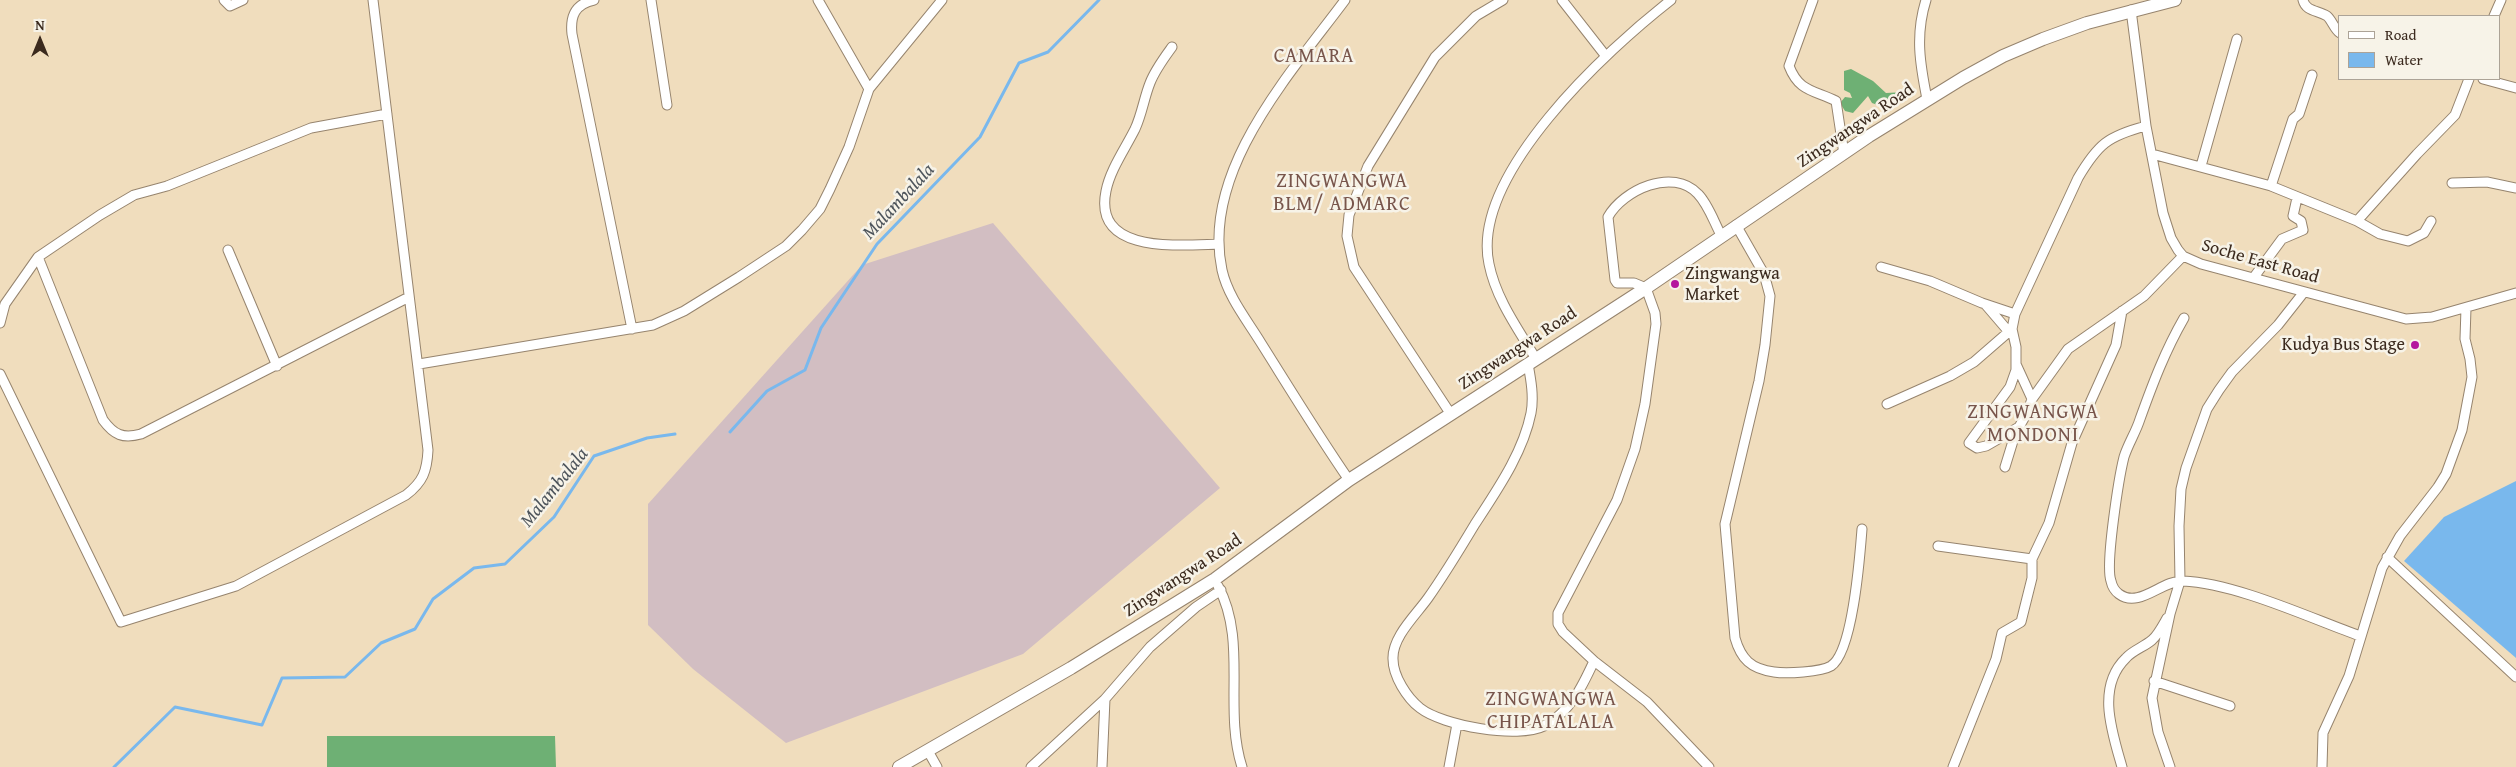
<!DOCTYPE html>
<style>
body{margin:0}
#map{position:relative;width:2516px;height:767px;overflow:hidden;background:#f0ddbd;font-family:"Gentium Book Plus",serif}
canvas{display:block}
.legend{position:absolute;left:2338px;top:15px;width:162px;height:65px;box-sizing:border-box;background:#f7f3e8;border:1px solid #aca397;margin:0;padding:6px 9px;list-style:none;font-size:15px;color:#3b2a1e}
.legend li{display:flex;align-items:center;gap:10px;height:25px}
.legend b{width:25px;border:1px solid #aca397}
.north{position:absolute;left:15px;top:15px;width:50px;height:50px;-webkit-text-stroke:4px #f7f3e8;paint-order:stroke;rotate:0deg;font-size:14px;font-weight:700;line-height:20px;text-align:center;color:#3b2a1e}
.north::after{content:'';display:block;margin:auto;width:18px;height:22px;background:#3b2a1e;clip-path:polygon(50% 0,100% 100%,50% 72%,0 100%)}
</style>
<div id="map">
<canvas width="2516" height="767"></canvas>
<ul class="legend">
<li><b style="height:6px;background:#fff"></b>Road</li>
<li><b style="height:14px;background:#79b8ed"></b>Water</li>
</ul>
<div class="north">N</div>
</div>
<script>
const ctx = document.querySelector('canvas').getContext('2d');
ctx.lineJoin = 'round';
function fillPath(path, color) {
  ctx.fillStyle = color;
  ctx.fill(path, 'evenodd');
}
function stroke(path, color, width, dash) {
  ctx.strokeStyle = color;
  ctx.lineWidth = width;
  ctx.lineCap = dash ? 'butt' : 'round';
  ctx.setLineDash(dash || []);
  ctx.stroke(path);
}
function label(font, color, halo, rows, align = 'center') {
  ctx.font = font + ' "Gentium Book Plus",serif';
  ctx.lineWidth = 5;
  ctx.setLineDash([]);
  ctx.textBaseline = 'middle';
  ctx.strokeStyle = halo;
  ctx.fillStyle = color;
  for (const [text, x, y, turn = 0] of rows) {
    ctx.save();
    ctx.translate(x, y);
    ctx.rotate((+turn || 0) * Math.PI / 180);
    ctx.textAlign = isNaN(turn) ? turn : align;
    if (halo) ctx.strokeText(text, 0, 0);
    ctx.fillText(text, 0, 0);
    ctx.restore();
  }
}
const industrial = new Path2D(`
 M993,223L1220,488L1023,654L786,743L693,669L648,625V504L862,265Z`);
const forest = new Path2D(`
 M1851,69L1873,81L1886,93L1905,92C1897,106 1887,109 1872,103L1868,96L1853,113L1845,111L1840,103L1845,97L1852,98L1850,93L1844,90V71Z
 M327,736H555L556,767H327Z`);
const water = new Path2D(`
 M2516,481V658L2404,561L2444,517Z`);
const stream = new Path2D(`
 M730,432L767,391L805,370L821,328L877,244L980,137L1019,63L1048,52L1099,0
 M114,767L175,707L262,725L282,678L345,677L381,643L415,629L433,599L474,568L505,564L554,517L594,456L647,438L675,434`);
const street = new Path2D(`
 M224,0L230,6L243,0
 M594,0C575,4 570,16 572,34L632,329
 M651,0L667,105
 M818,0L869,89
 M1345,0C1290,74 1201,171 1222,270C1228,297 1247,320 1261,343C1290,389 1318,435 1349,480
 M1562,0L1605,55
 M1813,0L1789,66C1799,92 1814,90 1836,101L1844,154
 M1926,0C1915,35 1920,64 1927,99
 M2303,0C2306,12 2318,10 2327,16C2332,20 2334,29 2340,33
 M2131,10L2146,126L2163,213L2171,238L2178,250L2183,256L2201,264L2406,319L2432,317L2516,293
 M2494,16L2501,0
 M1172,47C1164,58 1155,70 1150,83C1144,98 1142,114 1135,129C1125,149 1110,170 1106,191C1093,255 1181,245 1219,244
 M2483,79L2516,88
 M2146,126C2108,136 2098,144 2078,178L2015,314L2012,329L2016,347V370L2010,387L1969,443L1977,448L1986,446L2019,427L2027,413L2032,399L2068,349L2144,296L2183,256
 M2152,154L2271,186L2357,221L2380,234L2408,241L2424,233L2431,221
 M2201,166L2237,39
 M2452,183L2487,182L2516,188
 M2271,186L2293,119L2299,114L2312,75
 M2357,221L2417,154L2455,115L2469,79
 M1736,225L1764,274L1770,296L1765,345L1759,381L1725,524L1735,638C1741,659 1751,669 1774,672C1786,674 1821,672 1831,666C1853,652 1860,554 1862,529
 M228,250L277,366
 M38,257L103,420C114,435 123,439 141,434L409,297
 M1881,267L1930,281L1982,303L2015,314
 M2254,277L2282,239L2303,230L2301,221L2293,216L2297,198
 M1985,304L2009,332
 M2184,318C2165,351 2153,383 2140,419C2136,432 2128,444 2124,457C2119,477 2105,565 2111,581C2112,586 2115,591 2119,594C2139,609 2162,580 2183,581C2235,583 2310,618 2360,636
 M0,323L5,304L38,257L100,215L134,195L167,186L311,128L387,114
 M1536,359C1518,329 1496,299 1489,264C1470,175 1607,50 1671,0
 M419,364L653,325L684,311L739,277L786,246L802,230L820,209L830,189L849,147L869,89L942,0
 M1528,364C1531,380 1534,397 1531,413C1523,453 1497,490 1475,524C1460,549 1445,574 1428,598C1416,615 1392,637 1393,659C1393,676 1407,698 1420,708C1443,726 1518,739 1544,726C1571,711 1582,687 1594,661
 M2016,364L2032,399
 M0,374L121,622L236,586L406,495C423,482 427,471 428,450L373,0
 M1887,404L1950,376L1974,362L2012,329
 M1450,413L1354,267L1347,236L1349,215L1368,166L1435,57L1476,16L1503,0
 M2005,467L2017,428
 M1938,546L2032,559
 M2387,557L2516,677
 M1218,586C1248,641 1223,708 1242,767
 M2154,681L2230,706
 M928,751L937,767
 M1031,767L1105,699
 M1102,767L1105,699L1150,647L1196,607L1221,590
 M1449,767L1457,724
 M1709,767L1647,702L1594,661L1563,632L1558,624V613L1617,500L1635,449L1645,404L1656,324L1655,313L1646,288L1634,283H1617L1615,280L1608,217C1623,190 1673,167 1698,194C1708,204 1714,222 1721,235
 M1953,767L1996,659L2002,633L2021,622L2032,578V559L2049,523L2072,443L2116,345L2122,311
 M2122,767C2112,732 2096,687 2126,658C2133,650 2144,647 2152,640C2158,635 2163,625 2167,618
 M2170,767L2158,732L2152,698L2170,614L2180,581L2179,526L2181,489L2186,468L2207,409L2219,390L2232,372L2278,325L2304,292
 M2322,767L2323,733L2349,676L2382,568L2400,536L2438,487L2446,474L2462,430L2472,377L2470,359L2465,339L2466,308`);
const secondary = new Path2D(`
 M899,767L1071,668L1215,579L1349,480L1646,288L1869,136L1963,78L2003,56L2043,39L2087,23L2175,0`);
const markers = [
 [1675,284,5,"#b5179e"],
 [2415,345,5,"#b5179e"]
];
const streetNames = [
 ["Zingwangwa Road",1856,126,-34],
 ["Soche East Road",2260,262,16],
 ["Zingwangwa Road",1518,349,-33],
 ["Zingwangwa Road",1183,576,-33]
];
const poiNames = [
 ["Zingwangwa",1685,274],
 ["Market",1685,295],
 ["Kudya Bus Stage",2405,345,"right"]
];
const waterNames = [
 ["Malambalala",899,202,-47],
 ["Malambalala",555,488,-51]
];
const quarterNames = [
 ["CAMARA",1314,57],
 ["ZINGWANGWA",1342,182],
 ["BLM/ ADMARC",1342,205],
 ["ZINGWANGWA",2033,413],
 ["MONDONI",2033,436],
 ["ZINGWANGWA",1551,700],
 ["CHIPATALALA",1551,723]
];
fillPath(industrial, '#d2bec2');
fillPath(forest, '#6eb074');
fillPath(water, '#79b8ed');
stroke(stream, '#79b8ed', 3);
stroke(street, '#96846e', 11);
stroke(secondary, '#96846e', 14);
stroke(street, '#fff', 9);
stroke(secondary, '#fff', 12);
for (const [x, y, r, color] of markers) {
  const dot = new Path2D();
  dot.arc(x, y, r, 0, 2 * Math.PI);
  ctx.fillStyle = color;
  ctx.fill(dot);
  stroke(dot, '#f7f3e8', 2);
}
label('18px', '#3b2a1e', '#f7f3e8', streetNames);
label('18px', '#3b2a1e', '#f7f3e8', poiNames, 'left');
label('italic 19px', '#4e555c', '#f7f3e8', waterNames);
ctx.letterSpacing = '1px';
label('20px', '#78554b', '#f7f3e8', quarterNames);
ctx.letterSpacing = '0px';
</script>
